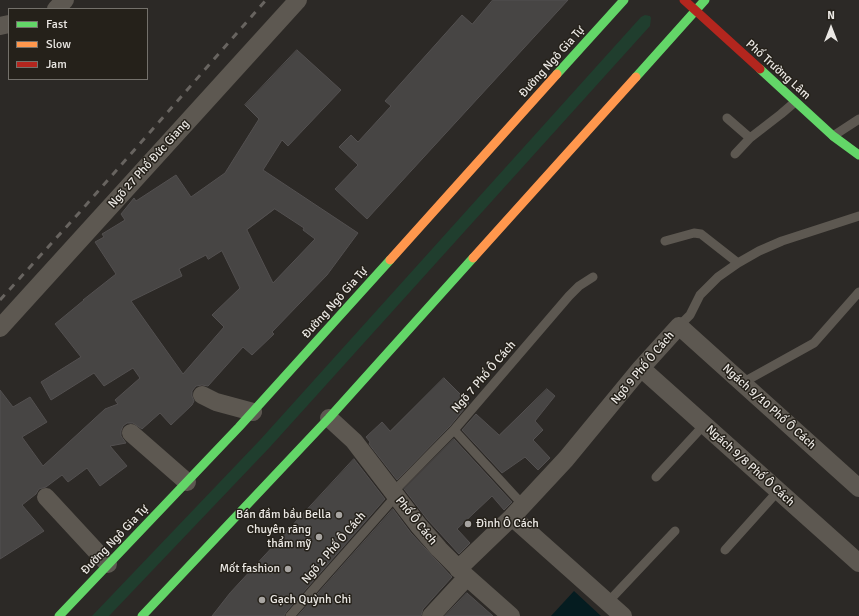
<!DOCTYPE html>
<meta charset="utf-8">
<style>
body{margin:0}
#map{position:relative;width:859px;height:616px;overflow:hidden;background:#2c2926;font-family:Signika,sans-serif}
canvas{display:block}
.legend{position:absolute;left:8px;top:8px;width:140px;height:72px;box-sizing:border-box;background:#25211a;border:1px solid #74716b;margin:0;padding:5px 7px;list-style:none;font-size:12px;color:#ebe8e4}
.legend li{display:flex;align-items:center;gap:8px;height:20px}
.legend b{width:20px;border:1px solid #74716b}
.north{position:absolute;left:811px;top:8px;width:40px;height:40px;-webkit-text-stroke:3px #25211a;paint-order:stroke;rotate:0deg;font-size:11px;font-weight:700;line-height:16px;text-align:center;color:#ebe8e4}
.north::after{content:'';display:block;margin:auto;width:14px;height:18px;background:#ebe8e4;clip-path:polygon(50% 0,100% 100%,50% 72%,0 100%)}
</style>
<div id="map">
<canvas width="859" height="616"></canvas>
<ul class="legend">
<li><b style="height:5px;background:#63d668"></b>Fast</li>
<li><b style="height:5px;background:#ff974d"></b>Slow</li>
<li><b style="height:5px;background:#b3261e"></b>Jam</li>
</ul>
<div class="north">N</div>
</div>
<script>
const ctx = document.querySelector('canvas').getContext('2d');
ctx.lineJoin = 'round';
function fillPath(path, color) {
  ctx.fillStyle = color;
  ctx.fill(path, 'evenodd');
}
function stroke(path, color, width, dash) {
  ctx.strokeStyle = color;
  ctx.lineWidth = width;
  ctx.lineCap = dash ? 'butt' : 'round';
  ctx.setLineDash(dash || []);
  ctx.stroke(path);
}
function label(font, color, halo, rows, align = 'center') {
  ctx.font = font + ' Signika,sans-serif';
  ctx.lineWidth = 3;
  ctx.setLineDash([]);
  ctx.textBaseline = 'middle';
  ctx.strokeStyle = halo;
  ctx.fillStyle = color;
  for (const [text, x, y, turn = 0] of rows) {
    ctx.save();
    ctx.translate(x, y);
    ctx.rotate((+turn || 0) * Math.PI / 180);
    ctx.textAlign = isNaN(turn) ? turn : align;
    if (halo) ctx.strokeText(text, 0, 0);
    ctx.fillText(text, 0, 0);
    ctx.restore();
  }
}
const green = new Path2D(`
 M645,15L650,16L651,18L650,26L270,447L109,616H92L260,440L641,17Z`);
const water = new Path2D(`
 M574,591L601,616H551Z`);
const building = new Path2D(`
 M493,0H568L367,219L335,189L358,165L339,147L351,135L358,142L391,106L385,101L462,15L472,24Z
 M297,50L341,90L288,146L282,140L263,170L358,233L327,275L272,332L274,334L252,355L243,347L208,386L202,385L196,386L192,391V396L194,401L192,405L171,425L160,413L142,429L133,423H127L123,426L121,431V436L126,443L110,446L127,466L100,486L87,468L68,482L62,475L46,487L39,489L36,494L22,505L44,531L0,559V390L13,407L30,397L47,422L22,437L43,466L105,409L118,404L115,400L140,378L133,368L104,386L94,373L51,400L41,382L81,357L55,324L84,300H83L116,274L95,242L104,237L102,234L125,220L121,214L134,198L136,201L176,175L191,197L225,173L259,119L245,105ZM275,209L304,228L303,230L315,239L273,283L247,230ZM222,251L240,288L212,315L224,327L183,374L131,301L182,276L179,269L206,255L208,259Z
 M444,378L469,403L450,426L397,480L369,444L370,442L366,437L382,422L390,431Z
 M547,389L555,396L535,421L543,430L533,440L550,458L538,470L525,457L502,473L462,430L476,414L499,435Z
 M454,439L512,502L504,510L492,496L457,529L470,543L459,554L427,519L404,489Z
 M354,459L385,499L286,612L284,616H212L230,593Z
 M393,509L411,533L452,577L423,609L421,616H298Z
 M467,593L493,616H445Z`);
const lane = new Path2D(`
 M727,118L750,138L781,114L795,102
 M833,136L859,119
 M735,154L750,138
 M665,241L694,233L701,234L738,263
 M679,326L690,315L700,295L718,277L738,263L759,251L782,241L859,216
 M742,383L814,343L859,292
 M454,430L523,505
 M656,477L704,425
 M393,492L454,430L569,296L579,286L593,277
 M725,550L778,491
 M608,602L675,531
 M290,616L396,496`);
const street = new Path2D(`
 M56,9L65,0
 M0,26L9,24
 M0,328L298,0
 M641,368L859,563
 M202,395L216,402L253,412
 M329,418L354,441L419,526L439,549L467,577L511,616
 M131,433L187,482
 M46,497L108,564
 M512,517L623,616
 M458,569L512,517L566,459L641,368L679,326L859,488
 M431,616L467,577`);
const fast = new Path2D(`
 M760,69L833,136L859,155
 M557,74L624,0
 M636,77L705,0
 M59,616L239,427L390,260
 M142,616L329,418L473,258`);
const slow = new Path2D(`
 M473,258L636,77
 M390,260L557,74`);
const jam = new Path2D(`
 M684,0L760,69`);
const rail = new Path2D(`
 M0,300L79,213L266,0`);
const markers = [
 [339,515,4,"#a8a5a2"],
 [468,524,4,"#a8a5a2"],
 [319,537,4,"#a8a5a2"],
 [288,569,4,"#a8a5a2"],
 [262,600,4,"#a8a5a2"]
];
const streetNames = [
 ["Đường Ngô Gia Tự",552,62,-48],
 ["Phố Trường Lâm",778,70,42],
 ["Ngõ 27 Phố Đức Giang",149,164,-48],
 ["Đường Ngô Gia Tự",335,303,-48],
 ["Ngõ 9 Phố Ô Cách",643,368,-50],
 ["Ngõ 7 Phố Ô Cách",484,377,-49],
 ["Ngách 9/10 Phố Ô Cách",769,407,42],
 ["Ngách 9/8 Phố Ô Cách",750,466,42],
 ["Phố Ô Cách",416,521,51],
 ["Đường Ngô Gia Tự",115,540,-46],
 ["Ngõ 2 Phố Ô Cách",334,548,-49]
];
const poiNames = [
 ["Bán đầm bầu Bella",331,515],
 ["Đình Ô Cách",476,524,"left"],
 ["Chuyên răng",311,530],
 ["thẩm mỹ",311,544],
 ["Mốt fashion",280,569],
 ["Gạch Quỳnh Chi",270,600,"left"]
];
fillPath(green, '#203e2e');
fillPath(water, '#051c20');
fillPath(building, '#474544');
stroke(building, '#535050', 1);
stroke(lane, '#5d5851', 9);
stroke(street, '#5d5851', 18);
stroke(fast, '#63d668', 9);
stroke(slow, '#ff974d', 9);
stroke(jam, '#b3261e', 9);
stroke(rail, '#686460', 3, [7, 7]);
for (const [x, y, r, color] of markers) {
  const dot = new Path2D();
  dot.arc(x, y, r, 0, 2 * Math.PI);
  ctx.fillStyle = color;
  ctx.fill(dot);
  stroke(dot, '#25211a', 1.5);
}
label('12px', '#ebe8e4', '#25211a', streetNames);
label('12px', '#ebe8e4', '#25211a', poiNames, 'right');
</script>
